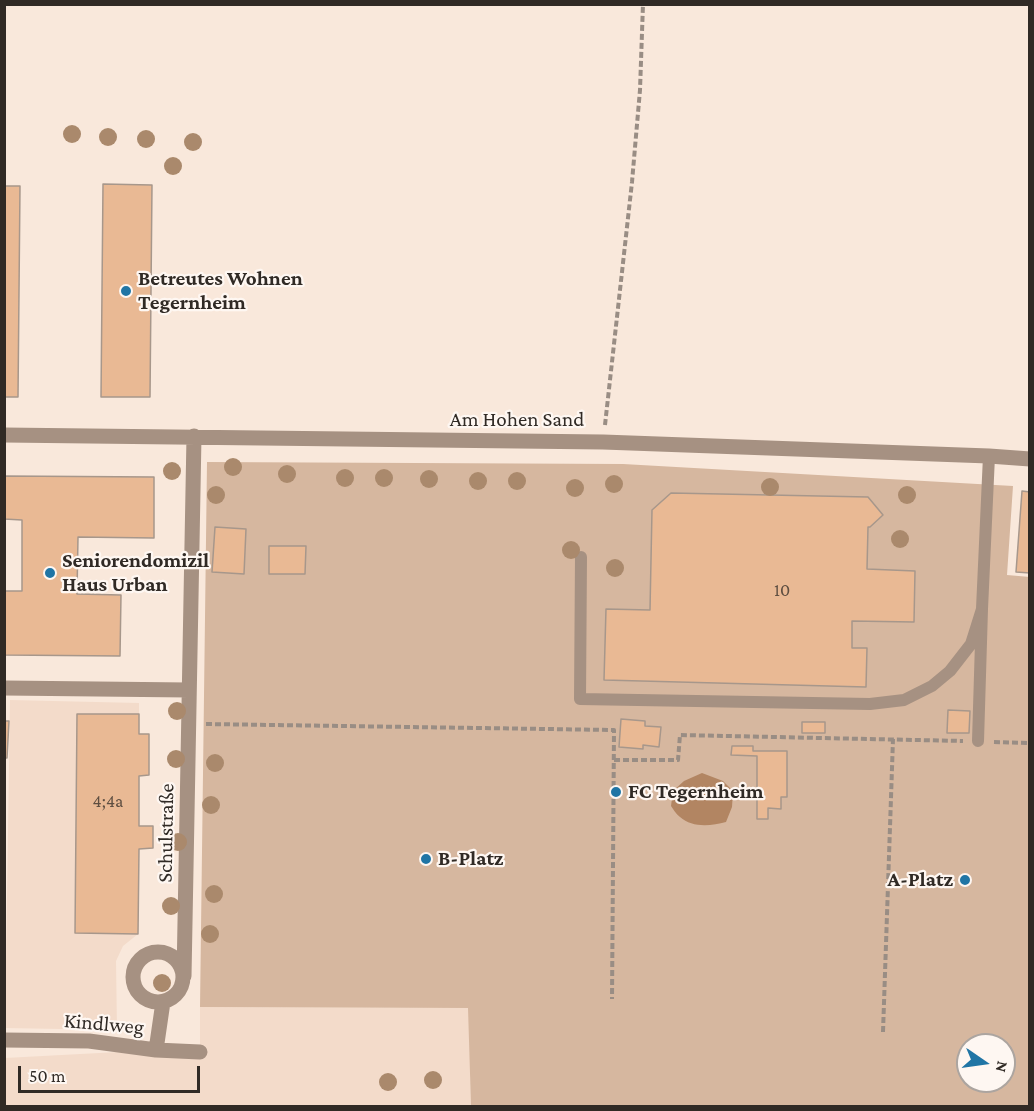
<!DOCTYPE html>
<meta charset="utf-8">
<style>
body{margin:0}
#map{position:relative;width:1034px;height:1111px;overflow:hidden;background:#f9e8db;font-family:"Crimson Pro",serif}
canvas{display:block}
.frame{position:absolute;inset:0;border:6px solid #302a25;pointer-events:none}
.north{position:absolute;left:956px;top:1033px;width:60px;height:60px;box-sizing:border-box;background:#fef7f2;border:2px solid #aca5a0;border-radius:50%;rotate:103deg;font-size:16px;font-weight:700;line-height:24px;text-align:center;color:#302a25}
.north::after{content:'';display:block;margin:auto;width:21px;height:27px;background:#2075a5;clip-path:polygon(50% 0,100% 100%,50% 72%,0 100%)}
.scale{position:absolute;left:18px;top:1066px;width:182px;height:27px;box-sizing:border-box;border:3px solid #302a25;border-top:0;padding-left:8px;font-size:18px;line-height:21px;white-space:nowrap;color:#302a25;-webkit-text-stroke:4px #fef7f2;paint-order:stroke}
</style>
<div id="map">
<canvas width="1034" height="1111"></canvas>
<div class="frame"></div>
<div class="north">N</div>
<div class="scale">50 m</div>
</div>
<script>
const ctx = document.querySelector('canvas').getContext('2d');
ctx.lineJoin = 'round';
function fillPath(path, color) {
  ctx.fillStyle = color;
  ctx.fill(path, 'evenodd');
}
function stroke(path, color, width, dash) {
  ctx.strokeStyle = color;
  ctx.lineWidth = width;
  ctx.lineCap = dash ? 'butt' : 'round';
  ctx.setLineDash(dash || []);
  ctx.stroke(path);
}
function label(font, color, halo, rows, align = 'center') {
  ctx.font = font + ' "Crimson Pro",serif';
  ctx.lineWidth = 4.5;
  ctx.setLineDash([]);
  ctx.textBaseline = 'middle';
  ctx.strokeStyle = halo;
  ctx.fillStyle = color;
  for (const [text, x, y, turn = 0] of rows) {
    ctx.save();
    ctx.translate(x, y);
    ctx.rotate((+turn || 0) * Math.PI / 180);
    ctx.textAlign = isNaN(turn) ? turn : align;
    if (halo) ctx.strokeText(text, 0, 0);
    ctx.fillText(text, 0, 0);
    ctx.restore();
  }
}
const built = new Path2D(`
 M10,700L139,703V734H149V775L139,776V826H153V848L139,849L138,934L123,946L116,961L117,1030L5,1028Z
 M200,1007L469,1008L471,1106H5V1058L156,1050L200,1051Z`);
const green = new Path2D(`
 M207,462L623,464L1013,486L1007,575L1030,577L1029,1106H471L468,1008L200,1007ZM968,1045H1004V1081H968Z`);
const water = new Path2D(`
 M702,773L723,781L733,791L732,807L726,822C711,826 692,828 680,817C676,814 673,809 671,806L673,791L684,781Z`);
const building = new Path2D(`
 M103,184L152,185L150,397H101Z
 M4,186H20L18,397H4Z
 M4,476L154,477V538L78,537L77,594L121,595L120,656L4,655V591H22V520L4,519Z
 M1022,491L1030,492V573L1016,572Z
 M671,493L868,497L883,515L870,527H868L867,569L915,571L914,622L852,621V648H867L866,687L604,680L606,609L650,610L652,510Z
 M215,527L246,529L244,574L212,572Z
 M269,546H306L305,574H269Z
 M948,710L970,711L969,733H947Z
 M77,714H139V734H149V775L139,776V826H153V848L139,849L138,934L75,933Z
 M621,719L645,721V726L661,727L659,747L643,745V749L619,747Z
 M4,721H9L7,758H4Z
 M802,722H825V733H802Z
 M732,746H753V751H787V797H781V809L768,808V819H757V756L731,755Z`);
const path = new Path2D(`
 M605,425L632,182L640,90L643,4
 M206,724L614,730L612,999
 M994,742L1030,743
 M614,760H678L680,735L963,741
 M883,1032L893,739`);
const service = new Path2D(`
 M581,557L580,699L870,704L904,700L932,686L950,671L971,644L982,609
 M978,741L982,609L989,456`);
const minor = new Path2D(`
 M4,435L603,442L989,456L1030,459
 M4,688L189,690
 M133 977a25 25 0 1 1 50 0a25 25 0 1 1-50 0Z
 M184,976L194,436
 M4,1040L89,1041L156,1050L200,1052
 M156,1050L163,1002`);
const trees = [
 [72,134],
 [108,137],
 [146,139],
 [193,142],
 [173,166],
 [233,467],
 [172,471],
 [287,474],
 [345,478],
 [384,478],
 [429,479],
 [478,481],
 [517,481],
 [614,484],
 [770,487],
 [575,488],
 [216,495],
 [907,495],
 [900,539],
 [571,550],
 [615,568],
 [177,711],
 [176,759],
 [215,763],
 [211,805],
 [178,842],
 [214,894],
 [171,906],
 [210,934],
 [162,983],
 [433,1080],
 [388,1082]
];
const markers = [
 [126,291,6,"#2075a5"],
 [50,573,6,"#2075a5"],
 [616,792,6,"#2075a5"],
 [426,859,6,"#2075a5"],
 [965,880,6,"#2075a5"]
];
const numberNames = [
 ["10",782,590],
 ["4;4a",108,801]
];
const poiNames = [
 ["Betreutes Wohnen",138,279],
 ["Tegernheim",138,303],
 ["Seniorendomizil",62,561],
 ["Haus Urban",62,585],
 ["FC Tegernheim",628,792],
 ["B-Platz",438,859],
 ["A-Platz",953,880,"right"]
];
const streetNames = [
 ["Am Hohen Sand",517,420],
 ["Schulstraße",166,833,-89],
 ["Kindlweg",104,1024,5]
];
fillPath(built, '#f3dbca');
fillPath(green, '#d6b79f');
fillPath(water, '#b28562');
fillPath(building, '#e9b994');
stroke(building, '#a7978b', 1.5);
stroke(path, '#998d84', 4, [6, 3]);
stroke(service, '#a69182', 12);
stroke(minor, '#a69182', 15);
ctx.fillStyle = '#aa896c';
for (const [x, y] of trees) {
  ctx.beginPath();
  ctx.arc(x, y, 9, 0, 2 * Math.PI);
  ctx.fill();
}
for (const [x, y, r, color] of markers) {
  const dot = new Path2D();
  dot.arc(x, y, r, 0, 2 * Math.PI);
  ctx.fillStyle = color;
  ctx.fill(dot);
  stroke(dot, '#fef7f2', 2);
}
label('18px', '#5e4e41', null, numberNames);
label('bold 21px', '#302a25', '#fef7f2', poiNames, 'left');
label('21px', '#302a25', '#fef7f2', streetNames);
</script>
